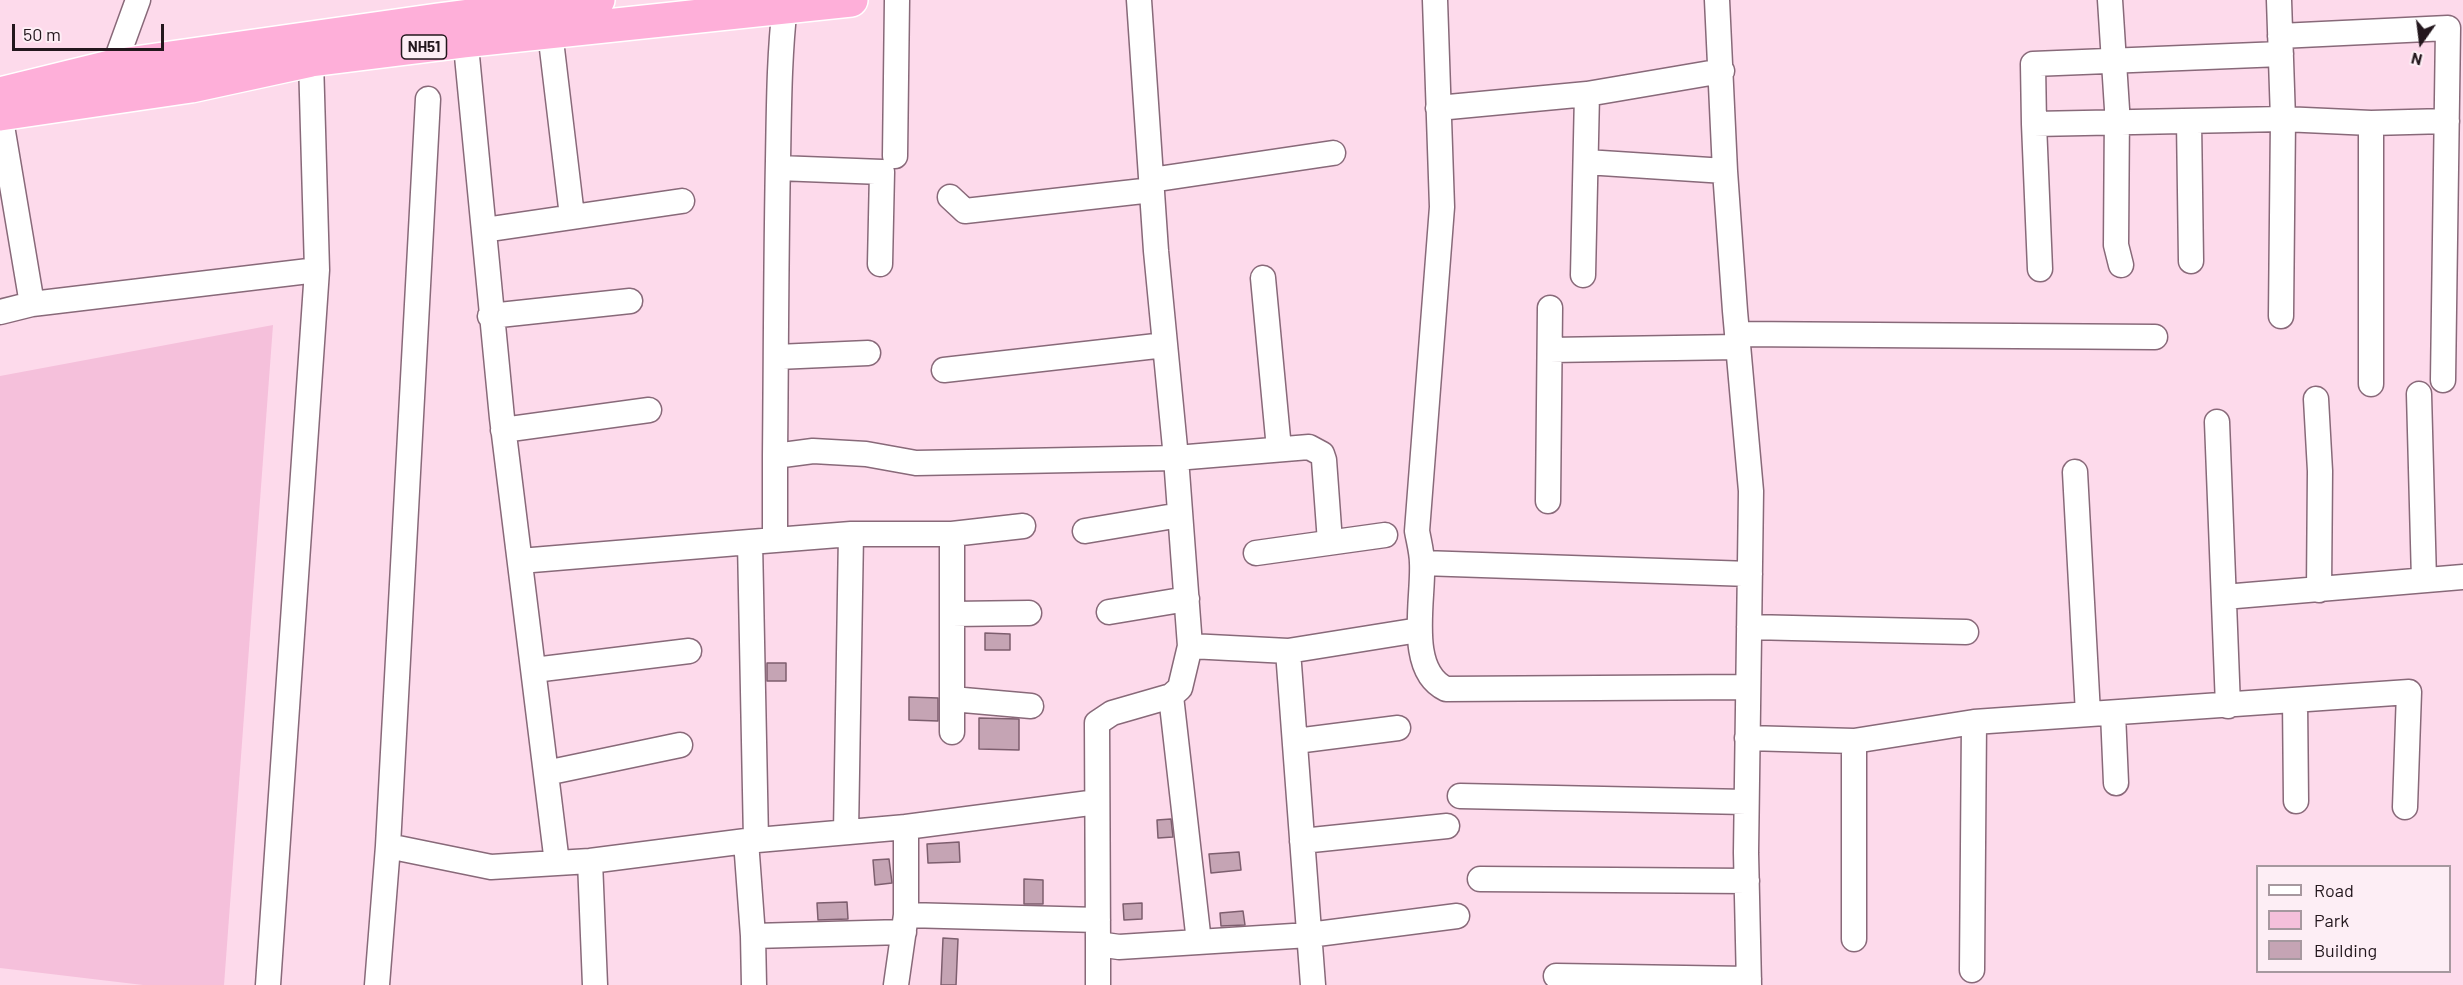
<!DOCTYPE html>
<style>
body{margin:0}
#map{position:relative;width:2463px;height:985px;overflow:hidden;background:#fddaeb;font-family:Barlow,sans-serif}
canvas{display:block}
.legend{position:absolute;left:2256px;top:865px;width:195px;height:108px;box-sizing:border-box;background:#fdeef5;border:2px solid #a6989f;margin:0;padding:8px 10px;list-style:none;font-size:18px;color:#23171d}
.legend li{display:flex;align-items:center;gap:12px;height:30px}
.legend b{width:30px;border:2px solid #a6989f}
.north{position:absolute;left:2391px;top:12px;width:60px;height:60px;-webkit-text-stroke:4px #fdeef5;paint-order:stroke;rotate:194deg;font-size:16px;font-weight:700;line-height:24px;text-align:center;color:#23171d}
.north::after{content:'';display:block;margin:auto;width:21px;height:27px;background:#23171d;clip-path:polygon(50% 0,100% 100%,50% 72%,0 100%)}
.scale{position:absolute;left:12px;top:24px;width:152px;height:27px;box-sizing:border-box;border:3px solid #23171d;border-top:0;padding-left:8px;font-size:18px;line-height:21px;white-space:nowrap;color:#23171d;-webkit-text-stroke:4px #fdeef5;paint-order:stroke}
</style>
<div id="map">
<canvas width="2463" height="985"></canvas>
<ul class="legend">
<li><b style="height:8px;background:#fff"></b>Road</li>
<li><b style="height:16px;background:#f5c0db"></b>Park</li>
<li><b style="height:16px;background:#c5a4b4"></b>Building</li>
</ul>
<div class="north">N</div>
<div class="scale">50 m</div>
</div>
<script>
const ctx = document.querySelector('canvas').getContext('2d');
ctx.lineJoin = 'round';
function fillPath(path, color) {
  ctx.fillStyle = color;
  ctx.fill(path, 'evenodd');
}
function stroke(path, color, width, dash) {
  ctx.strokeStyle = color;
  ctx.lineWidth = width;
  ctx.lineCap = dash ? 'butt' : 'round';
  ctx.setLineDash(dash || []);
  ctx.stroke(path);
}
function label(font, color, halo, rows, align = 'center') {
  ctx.font = font + ' Barlow,sans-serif';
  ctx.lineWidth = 4.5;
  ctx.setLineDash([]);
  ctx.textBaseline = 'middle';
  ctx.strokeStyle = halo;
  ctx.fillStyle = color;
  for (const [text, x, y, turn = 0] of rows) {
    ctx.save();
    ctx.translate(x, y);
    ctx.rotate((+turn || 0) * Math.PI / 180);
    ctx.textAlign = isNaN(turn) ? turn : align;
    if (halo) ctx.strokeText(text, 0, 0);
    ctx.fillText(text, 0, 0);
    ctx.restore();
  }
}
const green = new Path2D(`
 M273,325L224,985H143L0,968V376Z`);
const building = new Path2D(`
 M985,633L1010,634V650H985Z
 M767,663H786V681H767Z
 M909,697L938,698V721L909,720Z
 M979,718L1019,719V750L979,749Z
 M1171,819L1173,837L1158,838L1157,820Z
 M959,842L960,862L928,863L927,844Z
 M1239,852L1241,870L1211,873L1209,854Z
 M889,859L892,883L875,885L873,860Z
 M1024,879L1043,880V904H1024Z
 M847,902L848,919L818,920L817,903Z
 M1142,903V919L1124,920L1123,904Z
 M1243,911L1245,925L1221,926L1220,913Z
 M943,938L958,939L956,985H941Z`);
const street = new Path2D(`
 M1139,0L1156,251L1176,458L1190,646
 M1435,0L1442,207L1417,531C1419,542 1422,553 1422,563C1424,599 1406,670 1446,689L1748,687
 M1717,0L1725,171L1735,311L1751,491L1746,853L1749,985
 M2110,0L2117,109L2116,245L2121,265
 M2279,0L2283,119L2281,316
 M785,5C779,57 779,108 778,160C776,258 776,357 775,456L813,451L866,454L916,463L1176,458L1309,447L1322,454L1324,460L1330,542
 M464,25L502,418L557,863
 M550,32L572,216
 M2280,36L2448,28L2443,380
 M114,66L138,0
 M428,99L388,846L491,867L590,861L746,841L906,827V915L896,985
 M1438,108L1587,94
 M0,114L32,304L317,270
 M2189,121L2191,261
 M2034,124L2033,64L2281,54
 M895,156L897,0
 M1586,162L1725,171
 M778,168L882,172L880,264
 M1151,180L1333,153
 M950,197L965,211L1152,190
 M484,230L682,201
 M2040,269L2034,124L2283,119L2371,123
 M1583,275L1587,94L1722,71
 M1263,278L1279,449
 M0,312L32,304
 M490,316L630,301
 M1737,334L2155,337
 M1550,350L1738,347
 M777,357L868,353
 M944,370L1165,345
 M2371,384V123L2447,121
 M2419,394L2424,580
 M2316,399L2320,471L2319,590
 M2217,422L2228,706
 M503,430L649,410
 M775,456V540
 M2075,472L2088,714
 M1548,501L1550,308
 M1085,531L1180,515
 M851,534H952
 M750,542L851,534L846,832
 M1256,553L1385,535
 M520,561L750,542L756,840
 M1422,563L1750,574
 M2224,597L2463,577
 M1109,612L1187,599
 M952,614L1029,613
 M1749,627L1966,632
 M534,670L689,651
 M1171,696L1199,942
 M952,699L1031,706
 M2295,700L2296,801
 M2113,713L2116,783
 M1974,722L2409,692L2405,807
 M952,732V534L1023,526
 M1747,738L1854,741V939
 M1296,741L1398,728
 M1854,741L1974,722L1972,970
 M546,773L680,745
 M1460,796L1746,802
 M906,827L1097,802
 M746,841L753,936L754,985
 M1302,841L1447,826
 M590,861L595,985
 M1480,879L1747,881
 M906,915L1098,920
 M753,936L904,932
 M1098,944L1097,723L1112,713L1171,696L1180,688L1190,646L1288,651
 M1556,976L1749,979
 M268,985L317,270L311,60
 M377,985L388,846
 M1098,985V944L1119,947L1309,935L1457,916
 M1313,985L1288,651L1419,630`);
const highway = new Path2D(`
 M0,94L114,66L438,20L598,0
 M0,114L191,86L311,60L464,41L851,0`);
const shields = [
 [424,47,45]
];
const shieldNames = [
 ["NH51",424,47]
];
fillPath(green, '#f5c0db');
fillPath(building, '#c5a4b4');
stroke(building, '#7d5e6e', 1.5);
stroke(street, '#886979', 27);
stroke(highway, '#fff', 36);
stroke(street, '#fff', 24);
stroke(highway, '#feafd9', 33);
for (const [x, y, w] of shields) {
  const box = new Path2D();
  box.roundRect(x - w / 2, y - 12, w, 24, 4.5);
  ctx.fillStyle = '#fdeef5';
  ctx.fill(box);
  stroke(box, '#23171d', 1.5);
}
label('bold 15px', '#23171d', null, shieldNames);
</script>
